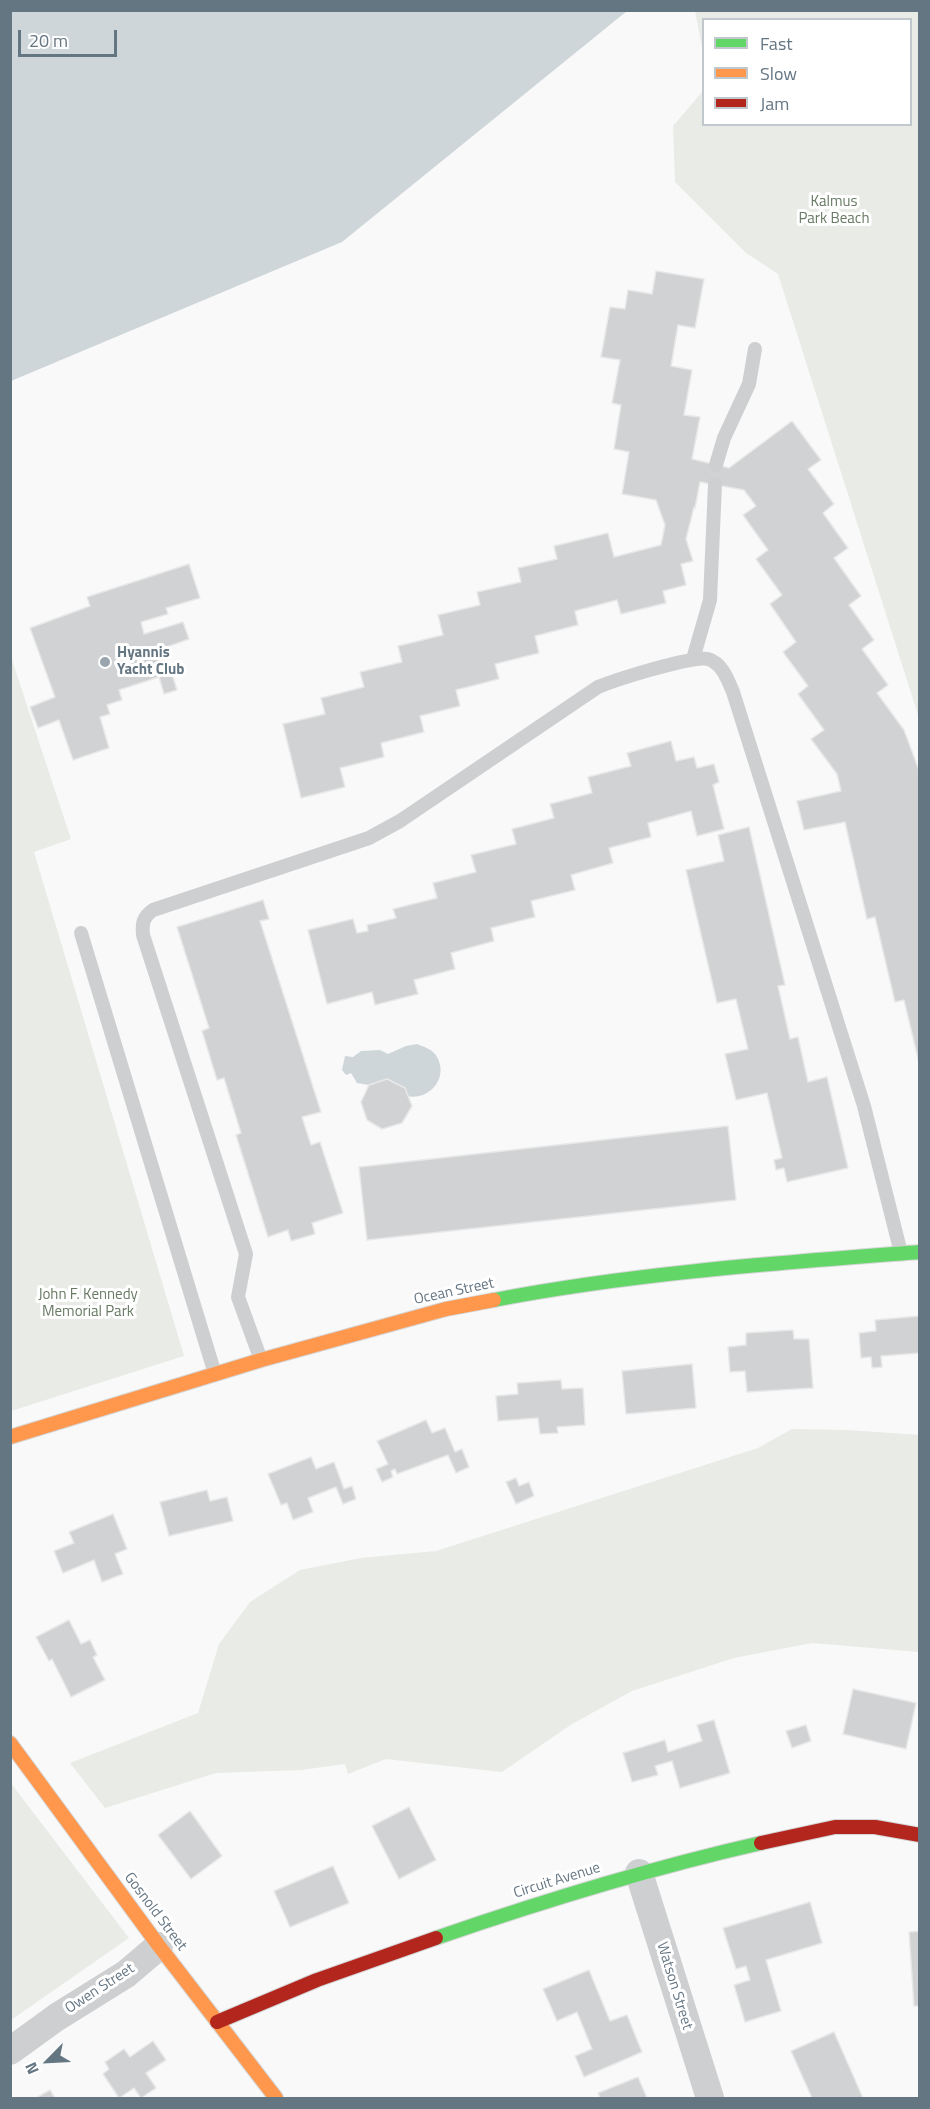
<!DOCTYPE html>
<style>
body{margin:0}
#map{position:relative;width:930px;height:2109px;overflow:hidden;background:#f9f9f9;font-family:"Titillium Web",sans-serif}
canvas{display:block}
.frame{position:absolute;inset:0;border:12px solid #657683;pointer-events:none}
.legend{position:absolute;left:702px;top:18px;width:210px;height:108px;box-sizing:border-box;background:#fff;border:2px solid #c1c8cd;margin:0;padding:8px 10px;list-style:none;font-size:18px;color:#657683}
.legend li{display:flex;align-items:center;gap:12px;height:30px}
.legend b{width:30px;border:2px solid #c1c8cd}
.north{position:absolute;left:18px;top:2031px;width:60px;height:60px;-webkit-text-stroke:4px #fff;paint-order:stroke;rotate:246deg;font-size:16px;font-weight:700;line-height:24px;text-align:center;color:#657683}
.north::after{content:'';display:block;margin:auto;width:21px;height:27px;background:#657683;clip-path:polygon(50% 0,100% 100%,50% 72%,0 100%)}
.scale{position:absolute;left:18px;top:30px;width:99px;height:27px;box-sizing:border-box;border:3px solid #657683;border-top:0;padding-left:8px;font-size:18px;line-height:21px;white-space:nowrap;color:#657683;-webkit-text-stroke:4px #fff;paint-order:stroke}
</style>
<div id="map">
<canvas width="930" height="2109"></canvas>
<div class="frame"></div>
<ul class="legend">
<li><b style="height:8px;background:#63d668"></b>Fast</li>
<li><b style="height:8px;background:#ff974d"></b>Slow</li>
<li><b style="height:8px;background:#b3261e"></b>Jam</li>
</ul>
<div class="north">N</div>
<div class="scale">20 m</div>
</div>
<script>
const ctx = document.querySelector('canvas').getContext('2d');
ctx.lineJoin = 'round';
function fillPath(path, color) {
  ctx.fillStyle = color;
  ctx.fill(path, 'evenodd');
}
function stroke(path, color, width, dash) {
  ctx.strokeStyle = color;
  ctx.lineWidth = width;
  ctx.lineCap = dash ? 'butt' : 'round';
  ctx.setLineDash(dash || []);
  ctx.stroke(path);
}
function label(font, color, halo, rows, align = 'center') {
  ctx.font = font + ' "Titillium Web",sans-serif';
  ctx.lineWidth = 6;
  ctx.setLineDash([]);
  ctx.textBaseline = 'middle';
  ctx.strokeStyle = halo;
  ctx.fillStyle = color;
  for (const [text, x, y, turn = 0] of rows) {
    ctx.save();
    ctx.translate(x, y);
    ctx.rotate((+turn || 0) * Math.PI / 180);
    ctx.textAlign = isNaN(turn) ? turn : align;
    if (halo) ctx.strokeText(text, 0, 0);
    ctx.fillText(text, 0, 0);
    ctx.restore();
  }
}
const green = new Path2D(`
 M695,11H919V718L778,274L746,253L675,182L673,126L703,91L704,124H910V20H704L703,52Z
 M11,657L71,839L34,852L184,1356L11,1411Z
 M792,1429L848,1430L919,1435V1652L812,1643L734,1658L632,1691L572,1724L502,1772L386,1759L348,1774L345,1764L301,1770L216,1773L105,1808L70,1763L198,1713L219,1644L250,1602L300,1570L361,1558L436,1551L758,1448Z
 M10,1782L129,1938L11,2020H10Z`);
const water = new Path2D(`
 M11,10H627V11L342,242L11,381Z
 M417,1044C424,1047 434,1050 437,1057C449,1078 429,1101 407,1096L405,1088L388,1079L369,1085L357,1083L351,1073L346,1075L342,1070L345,1056L353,1057L361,1051L380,1050L388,1054L406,1046Z`);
const building = new Path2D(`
 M656,271L704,279L695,328L678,325L671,366L692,370L684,415L700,417L692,459L729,468L792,421L821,460L808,469L834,504L823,513L848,548L834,558L861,596L849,605L874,640L862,649L888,685L877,693L904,730L920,773V1067L904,1000L895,1002L875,917L867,919L845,822L804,830L797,801L841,791L837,774L811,739L824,730L798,694L808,686L783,652L796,642L770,604L782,595L756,559L768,550L743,515L756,506L744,490L700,482L695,508L694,507L686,539L693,561L681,564L686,585L663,591L666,603L621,614L617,600L575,611L578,625L535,636L539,653L495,664L499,679L456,690L460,706L420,716L424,732L381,743L384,757L340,768L345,787L301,798L283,724L325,714L321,698L364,687L360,672L402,662L398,646L443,635L438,615L480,605L477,592L521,582L518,568L557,559L554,546L608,533L614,557L661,545L665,525L656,500L622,494L629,452L614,449L621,405L612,403L620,360L601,357L610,307L625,309L628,290L652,294Z
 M189,564L200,598L166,608L168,614L141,622L144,634L183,622L189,639L164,648L177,690L164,694L159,677L119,690L122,700L107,705L110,714L100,717L109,748L73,760L59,720L38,728L30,707L55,697L30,628L90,606L87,597Z
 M671,741L676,761L694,757L697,768L714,764L719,782L713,785L724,829L697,836L691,811L648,823L651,837L609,848L613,863L571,875L575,890L531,901L535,917L491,928L494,941L451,953L455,969L414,980L418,994L375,1005L372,992L327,1004L308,930L353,919L357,933L368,931L367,925L396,918L393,909L437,898L433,883L476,872L471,855L516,844L512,829L554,818L550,804L592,793L588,777L631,766L627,753Z
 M749,827L785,985L778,986L790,1039L798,1037L808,1082L827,1077L848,1168L787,1182L784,1168L776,1170L774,1160L782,1158L767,1093L736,1100L725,1054L748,1049L736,999L717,1003L686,870L724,861L718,835Z
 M263,900L269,919L260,921L321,1112L302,1117L311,1145L320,1142L343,1213L312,1223L315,1234L291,1241L288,1230L268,1237L236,1135L241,1133L224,1078L217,1080L202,1031L209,1028L177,927Z
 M387,1079L405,1088L412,1106L402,1123L382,1129L367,1120L361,1102L369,1085Z
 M728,1126L736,1200L367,1240L359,1167Z
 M920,1316V1353L881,1356L882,1367L872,1368L871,1357L861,1358L859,1333L876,1331L875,1320Z
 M793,1330L794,1339H809L813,1388L747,1392L745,1371L730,1372L728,1347L746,1345V1333Z
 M692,1364L696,1408L626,1414L622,1371Z
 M561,1380L562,1389L583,1388L585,1425L557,1427L558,1433L540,1434L538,1418L498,1421L496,1396L518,1394L517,1383Z
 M426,1420L432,1433L445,1428L455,1452L462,1449L469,1467L456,1473L448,1455L397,1474L395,1469L391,1471L393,1477L382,1482L376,1469L388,1464L377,1441Z
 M311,1457L316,1469L334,1462L344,1489L352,1486L356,1499L343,1504L336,1487L308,1498L313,1512L293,1520L287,1503L281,1505L268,1474Z
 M516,1478L519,1486L529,1482L534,1496L516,1504L506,1482Z
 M207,1490L210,1501L227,1497L233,1521L169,1536L160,1502Z
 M113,1514L127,1549L115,1554L123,1574L102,1582L94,1560L63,1573L54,1551L74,1543L69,1532Z
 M69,1620L81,1644L90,1640L97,1655L93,1657L105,1680L71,1697L52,1659L49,1661L36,1637Z
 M853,1689L916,1703L906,1749L843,1734Z
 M714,1720L730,1773L680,1788L672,1761L655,1766L658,1775L632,1782L623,1753L665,1740L668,1752L702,1741L697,1725Z
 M806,1725L811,1741L792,1748L786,1731Z
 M409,1807L436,1860L399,1879L372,1826Z
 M190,1811L222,1856L191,1879L158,1835Z
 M333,1866L349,1903L290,1927L274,1891Z
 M810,1902L822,1943L766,1960L781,2011L745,2022L734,1985L750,1980L746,1966L736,1969L723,1928Z
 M920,1931V2006H914L909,1932Z
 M589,1970L610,2021L627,2015L642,2052L584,2077L575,2056L592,2049L577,2012L557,2021L543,1989Z
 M834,2032L863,2098H812L791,2051Z
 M153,2041L166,2060L146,2073L156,2088L141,2098L134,2088L119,2098L103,2074L109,2069L105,2062L124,2049L130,2057Z
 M638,2077L647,2098H600L598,2093Z
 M50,2090L55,2098H36Z`);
const lane = new Path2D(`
 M716,465L724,438L749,384L755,349
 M693,659L710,600L715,484
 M81,933L215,1374
 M261,1360L238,1297L246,1254L143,935C142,923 143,917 153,910L369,838L400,821L598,687C615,680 693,655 708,659C722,663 728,680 733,692L864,1106L901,1253`);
const street = new Path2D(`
 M639,1873L710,2098
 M10,2051L57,2017L126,1974L159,1946`);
const fast = new Path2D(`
 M494,1300C634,1273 778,1263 920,1252
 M436,1938C543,1901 651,1868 761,1843`);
const slow = new Path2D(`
 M10,1437L261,1360L446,1309L494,1300
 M10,1743L159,1946L276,2098`);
const jam = new Path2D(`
 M761,1843L835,1827H875L920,1835
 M217,2022L317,1980L436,1938`);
const markers = [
 [105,662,6,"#99a4ac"]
];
const parkNames = [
 ["Kalmus",834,202],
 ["Park Beach",834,219],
 ["John F. Kennedy",88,1295],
 ["Memorial Park",88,1312]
];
const poiNames = [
 ["Hyannis",117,653],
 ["Yacht Club",117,670]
];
const streetNames = [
 ["Ocean Street",454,1292,-12],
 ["Circuit Avenue",557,1881,-17],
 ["Gosnold Street",155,1912,53],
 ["Watson Street",674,1986,73],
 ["Owen Street",100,1989,-33]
];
fillPath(green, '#e8ebe6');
fillPath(water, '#ced6d9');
fillPath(building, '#d0d2d3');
stroke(building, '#e8e8e8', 1.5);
stroke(fast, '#d5d6d7', 16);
stroke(slow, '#d5d6d7', 16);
stroke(jam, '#d5d6d7', 16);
stroke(lane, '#cecfd0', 14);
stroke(street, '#cecfd0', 28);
stroke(fast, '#63d668', 14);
stroke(slow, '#ff974d', 14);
stroke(jam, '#b3261e', 14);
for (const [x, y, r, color] of markers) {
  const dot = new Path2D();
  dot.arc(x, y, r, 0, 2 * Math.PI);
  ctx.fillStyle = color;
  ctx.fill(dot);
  stroke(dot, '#fff', 2);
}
label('15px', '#687a64', '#fff', parkNames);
label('bold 15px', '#657683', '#fff', poiNames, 'left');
label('15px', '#657683', '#fff', streetNames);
</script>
